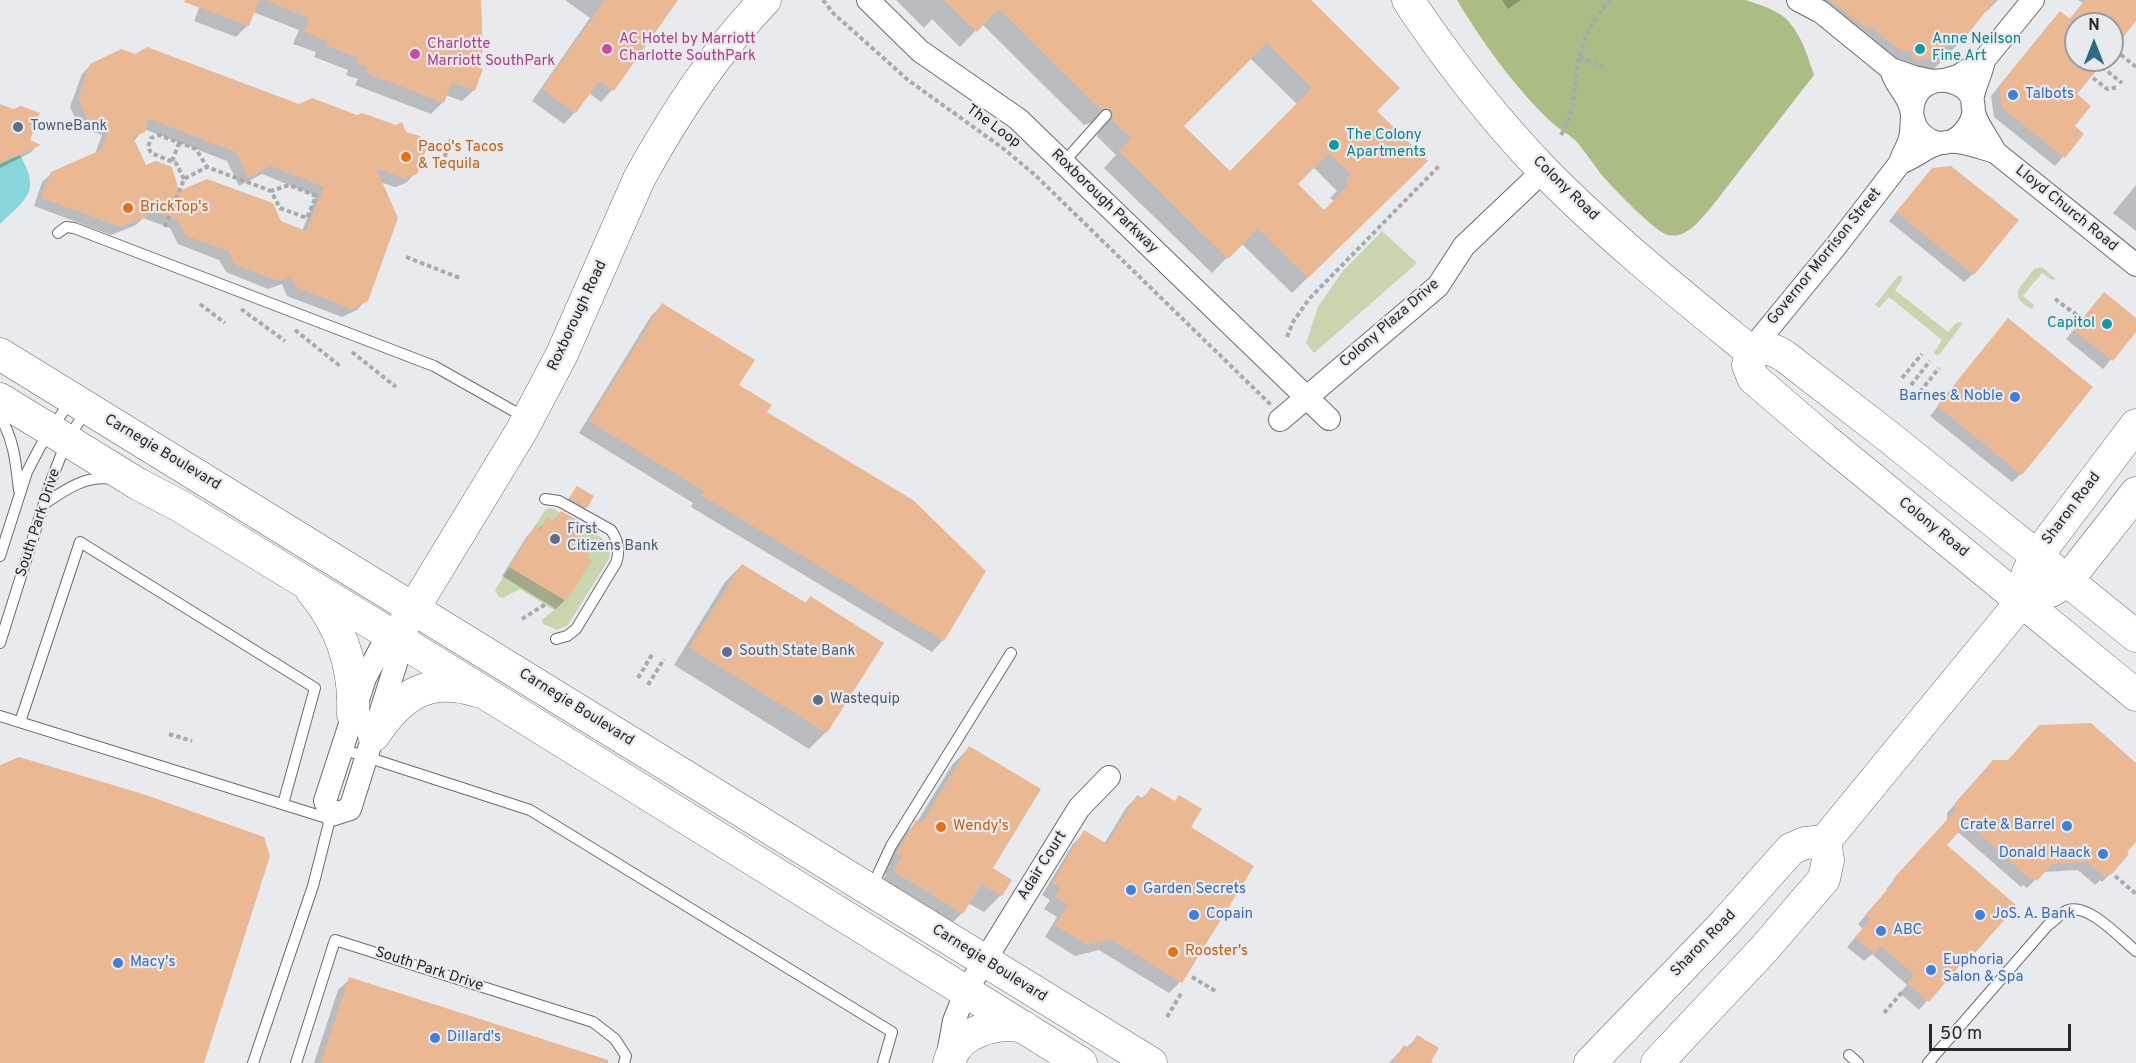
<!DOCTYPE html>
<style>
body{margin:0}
#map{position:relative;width:2136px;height:1063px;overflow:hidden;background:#e8eaee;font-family:Overpass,sans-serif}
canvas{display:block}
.north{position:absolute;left:2064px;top:12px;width:60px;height:60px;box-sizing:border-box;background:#e8eaee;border:2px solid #9a9c9f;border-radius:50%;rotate:0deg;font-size:16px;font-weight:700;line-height:24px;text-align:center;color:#262728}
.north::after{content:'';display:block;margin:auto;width:21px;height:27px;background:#2e6a82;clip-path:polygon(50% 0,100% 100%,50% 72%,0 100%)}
.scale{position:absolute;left:1929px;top:1024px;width:142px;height:27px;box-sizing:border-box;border:3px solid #262728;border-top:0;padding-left:8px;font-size:18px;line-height:21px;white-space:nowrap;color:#262728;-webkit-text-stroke:4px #e8eaee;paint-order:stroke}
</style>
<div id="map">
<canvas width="2136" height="1063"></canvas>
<div class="north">N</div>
<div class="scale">50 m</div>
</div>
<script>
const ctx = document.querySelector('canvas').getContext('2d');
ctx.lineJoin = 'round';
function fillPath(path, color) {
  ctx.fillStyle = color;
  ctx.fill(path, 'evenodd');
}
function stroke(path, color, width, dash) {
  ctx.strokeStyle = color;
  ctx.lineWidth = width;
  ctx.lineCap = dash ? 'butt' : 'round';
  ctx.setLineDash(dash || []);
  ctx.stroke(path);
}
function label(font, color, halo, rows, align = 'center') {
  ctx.font = font + ' Overpass,sans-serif';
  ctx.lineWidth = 4.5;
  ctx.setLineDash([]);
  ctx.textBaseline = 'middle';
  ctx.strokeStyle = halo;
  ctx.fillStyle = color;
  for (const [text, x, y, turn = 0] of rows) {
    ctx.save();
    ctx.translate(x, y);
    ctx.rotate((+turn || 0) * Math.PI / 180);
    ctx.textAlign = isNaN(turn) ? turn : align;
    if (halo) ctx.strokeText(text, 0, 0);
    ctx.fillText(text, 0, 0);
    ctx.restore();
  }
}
const green = new Path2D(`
 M1382,231L1417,263L1314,353L1306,343L1318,307L1342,272Z
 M2042,267L2056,279L2052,280L2042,273L2023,296L2034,305L2032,309C2024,305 2016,300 2018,290L2034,269Z
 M1901,275L1903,279L1895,290L1948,332L1957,322L1963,323L1940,354L1937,355L1934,353L1942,340L1889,297L1879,308L1875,305L1898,276Z
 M550,508L554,509C566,516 602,535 609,545C611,549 610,555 609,559L568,625L557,630L543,624L542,620L554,610L520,589L503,598L499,597L495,590L545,510Z`);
const forest = new Path2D(`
 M1457,0H1746C1757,4 1768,7 1778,13C1798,24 1807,54 1814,75L1709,210C1698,222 1686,239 1668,235C1655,232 1610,185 1600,173C1592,162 1584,150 1575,140C1567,133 1557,128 1549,120C1514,86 1482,42 1457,0Z`);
const water = new Path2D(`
 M20,155C41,192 27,198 0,224V163Z`);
const shadow = new Path2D(`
 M202,0H479L474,90L462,101L445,95L443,102L431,114L355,85L358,79L346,75L348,70L314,57L316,52L293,44L299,30L253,12L248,25L236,37L194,21Z
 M565,0H676L612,90L601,102L589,93L575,112L564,124L532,101L590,18Z
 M896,0H1309L1375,111L1426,161L1292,293L1241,243L1212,273L1104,168L1116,155L1097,136L1098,133L1096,126L1090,123L1084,125L982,24L960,47L932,19L924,28ZM1250,58L1298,105L1230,173L1182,126ZM1313,167L1337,191L1330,198L1334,201L1324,212L1296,184Z
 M1502,0H1521L1508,9Z
 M1792,0H1998L1987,11H1984L1958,44L1930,73L1901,76Z
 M2078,0H2136V18L2112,48V24H2076V60H2103L2075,95L2073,127L2082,134L2055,166L1994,117L1991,96L2051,22L2069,20L2083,3Z
 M91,65L415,173L406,183L395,187L380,182L366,300L357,310L342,317L287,296L282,284L268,289L226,272L219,260L178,244L170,228L143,218L136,225L111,235L34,206L42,182L52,173L95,154L102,135L79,127L70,107L82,74ZM144,129L227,161L239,186L262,174L316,196L302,231L280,222L178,193L145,167L134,141Z
 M0,106L28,141L38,145L30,153L0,168Z
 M1932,169L1973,274L1964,282L1889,221Z
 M2136,185V231L2113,213Z
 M2104,294L2136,319V329L2103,369L2066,339Z
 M663,304L737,386L765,413L943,640L932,652L691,507L693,503L579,433L651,316Z
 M2000,329L2021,474L2012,482L1930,416Z
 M577,488L586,507L577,516L562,507Z
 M561,513L570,532L585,557L590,560L564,601L556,609L502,576L527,536L535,528L538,529L548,519L552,522Z
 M742,565L804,604L810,598L826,732L809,749L674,665L725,582Z
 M969,748L991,869L1001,895L984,912L968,903L962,913L945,930L877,888L886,875L880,871L899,839L917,822L952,765Z
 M2136,765V840L2110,874L2102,882L2100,880L2095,885L2078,870L2043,872L2027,888L2023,885L2021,887L1958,832L1945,845L1974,952L1965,961L1963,959L1919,1010L1900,993L1907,985L1872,954L1864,961L1847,947L1863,929L1858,924L1888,890L1886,889L1947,822V813L1985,771Z
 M1151,789L1188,828L1180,982L1169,993L1099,950L1075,956L1045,937L1057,917L1044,909L1050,900L1042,895L1073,844L1085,832L1104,844L1126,808L1137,797L1141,799Z
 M350,979L606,1063H314L338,990Z
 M1418,1037L1430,1063H1389L1404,1047L1406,1048Z`);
const building = new Path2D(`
 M185,0H259L249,26L184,2Z
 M265,0H481L483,50L477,67L483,69L475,91L452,82L444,103L366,73L368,67L356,63L358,58L325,45L327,41L304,32L309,18Z
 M605,0H678L614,91L599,81L576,113L542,89Z
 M944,0H1311L1400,88L1377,111L1428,161L1308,278L1258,229L1228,259L1119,151L1131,138L1112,120L1113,113L1111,109L1104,108L1101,110L999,9L977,32ZM1267,43L1312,88L1230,171L1184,126ZM1329,153L1351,174L1345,181L1349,185L1324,210L1298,184Z
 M1829,0H1995L1959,45L1947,46L1948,56L1917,60V58L1913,59L1912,50L1901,51L1869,26L1867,29Z
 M2085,0H2136V21L2112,51V24H2076V60H2105L2077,94L2091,106L2075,126L2084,134L2065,158L2002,108L1999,86L2060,11L2070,19Z
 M147,47L299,104L312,98L357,115L362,113L396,125L402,122L406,132L420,136L426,150L417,174L405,179L376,168L398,218L368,301L352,309L296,287L291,276L278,281L234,264L228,251L186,236L178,220L149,209L146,217L121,227L41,198L51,172L101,150L109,127L87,119L78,97L90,64L121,49L135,54ZM149,119L236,152L248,178L271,166L324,187L306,231L281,221L273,203L207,179L179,191L172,167L156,161L146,165L133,137L145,132Z
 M0,104L13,109L21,106L40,113L30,140L41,145L0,164Z
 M1951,166L2019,220L1974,275L1896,212L1932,168Z
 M2104,292L2136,318V332L2113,361L2073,330Z
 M662,303L755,360L739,385L772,405L767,412L913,500L986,571L944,641L701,495L704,491L589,421Z
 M2008,318L2093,387L2022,475L1937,406Z
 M577,486L594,496L587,508L569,498Z
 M561,511L579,521L572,532L594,545L587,557L592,560L566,601L509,567L535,526L540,529L547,517L554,521Z
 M742,564L806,603L810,596L884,643L827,733L689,648Z
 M2091,723L2136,763V842L2127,852L2129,854L2111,875L2109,872L2105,877L2087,862L2052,864L2037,881L2033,877L2031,880L1967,823L1947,845L2017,906L1975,953L1972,951L1929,1002L1907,983L1914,975L1881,946L1874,954L1855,937L1871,919L1865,915L1895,881L1893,879L1955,811V803L1993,760H2008L2039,725Z
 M969,746L1041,789L993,868L1012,880L1002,896L981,884L963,914L893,871L902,857L896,854L916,820L922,823Z
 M19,757L143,794L264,837L270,856L204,1063H0V765Z
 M1151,787L1175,801L1179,795L1202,809L1191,827L1254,866L1182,983L1111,939L1087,945L1055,925L1068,905L1055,897L1061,888L1052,883L1084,830L1107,844L1137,795L1144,799Z
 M349,977L608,1060V1063H321Z
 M1417,1035L1439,1048L1431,1061L1434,1063H1392L1404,1045L1409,1048Z`);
const path = new Path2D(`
 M823,0L834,14L908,80L1004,149L1035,175L1271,405
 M2115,50L2136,67
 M1579,57L1605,68
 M2102,67L2122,83
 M2093,78L2107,89L2119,87
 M1561,135C1577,108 1573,91 1578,62C1582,39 1594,16 1611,0
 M172,161L179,143
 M442,164L452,137
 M184,179L176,163L151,153L148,147L151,138L159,135L196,149L207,167
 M165,227L184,179L207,167L271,191L280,208L307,218L316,196L289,185L271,191
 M406,257L460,278
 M2055,299L2078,316
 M200,304L225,323
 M241,309L285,341
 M295,330L340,366
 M1287,337L1293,322L1309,299L1439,166
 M352,352L396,387
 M1902,378L1922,354
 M1911,385L1930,361
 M1920,392L1939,368
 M522,619L549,602
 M638,678L653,653
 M648,685L664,659
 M169,734L192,741
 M2115,876L2136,894
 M1992,952L2001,959
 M1192,977L1217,992
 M1884,1013L1903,991
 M1167,1017L1182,992`);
const lane = new Path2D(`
 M1063,163L1106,115
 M58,233L66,227L74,228L434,366L526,418
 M0,417C14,439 16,464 19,490
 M545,499L559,501L611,530C618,540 620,552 616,563L576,629L567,636L556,639
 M44,504C65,490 85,475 112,479
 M0,556L27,472L40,447L70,401
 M0,643L51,481L67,440L86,411
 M0,716L330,819
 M20,722L80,542L315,688L283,804
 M342,749L530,810L892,1032L883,1063
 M872,887L891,846L1011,653
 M1849,1055L1858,1063
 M253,1063L313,886L331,815
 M296,1063L335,940L593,1022L615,1039L626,1056L624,1063
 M1928,1063L2048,925C2054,922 2059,914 2066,911C2087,901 2120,938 2136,951`);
const street = new Path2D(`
 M868,0L920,51L1018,119L1329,419
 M1798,0L1821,12L1891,69L1914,77L1933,81L1944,80L1958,76L1984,60C1982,73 1975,84 1973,96C1969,117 1987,135 1995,152C1974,146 1952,135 1930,147C1920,152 1911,159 1900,163C1902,154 1908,147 1910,138C1914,121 1908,102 1921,89C1929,82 1940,79 1951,82C2003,96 1954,172 1919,131C1912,123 1913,111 1908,101C1903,90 1893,81 1891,69
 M1984,60L2033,0
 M1995,152L2136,265
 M1750,351L1836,246L1900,163
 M1280,420L1438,286L1464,246L1544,170
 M396,638L399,654L350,809L331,815L325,801L365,678L382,646Z
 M947,1059L954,1021L966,991L1079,808L1109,777`);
const secondary = new Path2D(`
 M1408,0C1448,60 1494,119 1544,171C1608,236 1679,293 1750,351
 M1750,351L1748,365L1753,378L1824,439L2136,695
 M1750,351C1765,346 1775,349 1787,358L1889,437L2136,636
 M0,354L1151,1063
 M0,399L138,484L180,506L396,638L1081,1063
 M312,591C342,627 355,668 353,714
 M2051,591L2067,581L2136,493
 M403,626L522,430L562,354L639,179C674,115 714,53 765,0
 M374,735C400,696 428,675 477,691
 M1825,841L2022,601L2028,572L2037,556L2136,425
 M949,1063C956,1032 996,1021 1024,1027
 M1590,1063L1724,924L1791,849L1805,843L1825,841
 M1657,1063L1764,949L1824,879L1828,860L1825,841`);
const markers = [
 [607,49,6,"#d1479c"],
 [1920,49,6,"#0f9aa8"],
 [415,54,6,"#d1479c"],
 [2013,95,6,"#3f7fe0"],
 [18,127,6,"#5c6f8a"],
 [1334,145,6,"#0f9aa8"],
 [406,157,6,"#e8710a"],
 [128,208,6,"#e8710a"],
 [2107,324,6,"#0f9aa8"],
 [2015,397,6,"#3f7fe0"],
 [555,539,6,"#5c6f8a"],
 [727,652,6,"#5c6f8a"],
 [818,700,6,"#5c6f8a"],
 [2067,826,6,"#3f7fe0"],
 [941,827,6,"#e8710a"],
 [2103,854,6,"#3f7fe0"],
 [1131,890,6,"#3f7fe0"],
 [1194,915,6,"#3f7fe0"],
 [1980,915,6,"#3f7fe0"],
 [1881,931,6,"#3f7fe0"],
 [1173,952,6,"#e8710a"],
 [118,963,6,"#3f7fe0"],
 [1931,970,6,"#3f7fe0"],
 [435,1038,6,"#3f7fe0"]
];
const hotelNames = [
 ["AC Hotel by Marriott",619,40],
 ["Charlotte SouthPark",619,57],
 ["Charlotte",427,45],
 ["Marriott SouthPark",427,62]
];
const cultureNames = [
 ["Anne Neilson",1932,40],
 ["Fine Art",1932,57],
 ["The Colony",1346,136],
 ["Apartments",1346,153],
 ["Capitol",2095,324,"right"]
];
const shopNames = [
 ["Talbots",2025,95],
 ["Barnes & Noble",2003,397,"right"],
 ["Crate & Barrel",2055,826,"right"],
 ["Donald Haack",2091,854,"right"],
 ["Garden Secrets",1143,890],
 ["Copain",1206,915],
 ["JoS. A. Bank",1992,915],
 ["ABC",1893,931],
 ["Euphoria",1943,961],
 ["Salon & Spa",1943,978],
 ["Macy's",130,963],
 ["Dillard's",447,1038]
];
const serviceNames = [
 ["TowneBank",30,127],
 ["First",567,530],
 ["Citizens Bank",567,547],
 ["South State Bank",739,652],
 ["Wastequip",830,700]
];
const streetNames = [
 ["The Loop",993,127,36],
 ["Colony Road",1565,189,44],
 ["Roxborough Parkway",1104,202,44],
 ["Lloyd Church Road",2066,209,39],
 ["Governor Morrison Street",1825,257,-51],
 ["Roxborough Road",578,316,-65],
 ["Colony Plaza Drive",1390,324,-41],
 ["Carnegie Boulevard",162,453,31],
 ["Sharon Road",2072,509,-53],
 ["South Park Drive",39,523,-72],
 ["Colony Road",1933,528,39],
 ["Carnegie Boulevard",576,708,32],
 ["Adair Court",1043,866,-58],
 ["Sharon Road",1704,944,-46],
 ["Carnegie Boulevard",989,964,32],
 ["South Park Drive",429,970,18]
];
const foodNames = [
 ["Paco's Tacos",418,148],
 ["& Tequila",418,165],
 ["BrickTop's",140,208],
 ["Wendy's",953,827],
 ["Rooster's",1185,952]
];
fillPath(green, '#c9d5ae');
fillPath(forest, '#acbc85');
fillPath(water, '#88d6d9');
fillPath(shadow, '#0003');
fillPath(building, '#eab893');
stroke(lane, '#6a6c70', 12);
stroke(street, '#6a6c70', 24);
stroke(secondary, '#6a6c70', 33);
stroke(path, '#a8aaad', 4, [4.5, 3]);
stroke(lane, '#fff', 10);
stroke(street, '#fff', 22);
stroke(secondary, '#fff', 32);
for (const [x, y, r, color] of markers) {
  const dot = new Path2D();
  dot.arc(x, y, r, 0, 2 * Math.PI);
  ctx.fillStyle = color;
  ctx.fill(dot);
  stroke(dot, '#e8eaee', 2);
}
label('15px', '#b23c85', '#e8eaee', hotelNames, 'left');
label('15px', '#0d838f', '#e8eaee', cultureNames, 'left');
label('15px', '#366cbe', '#e8eaee', shopNames, 'left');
label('15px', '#4e5e75', '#e8eaee', serviceNames, 'left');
label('15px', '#262728', '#e8eaee', streetNames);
label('15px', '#c56008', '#e8eaee', foodNames, 'left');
</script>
